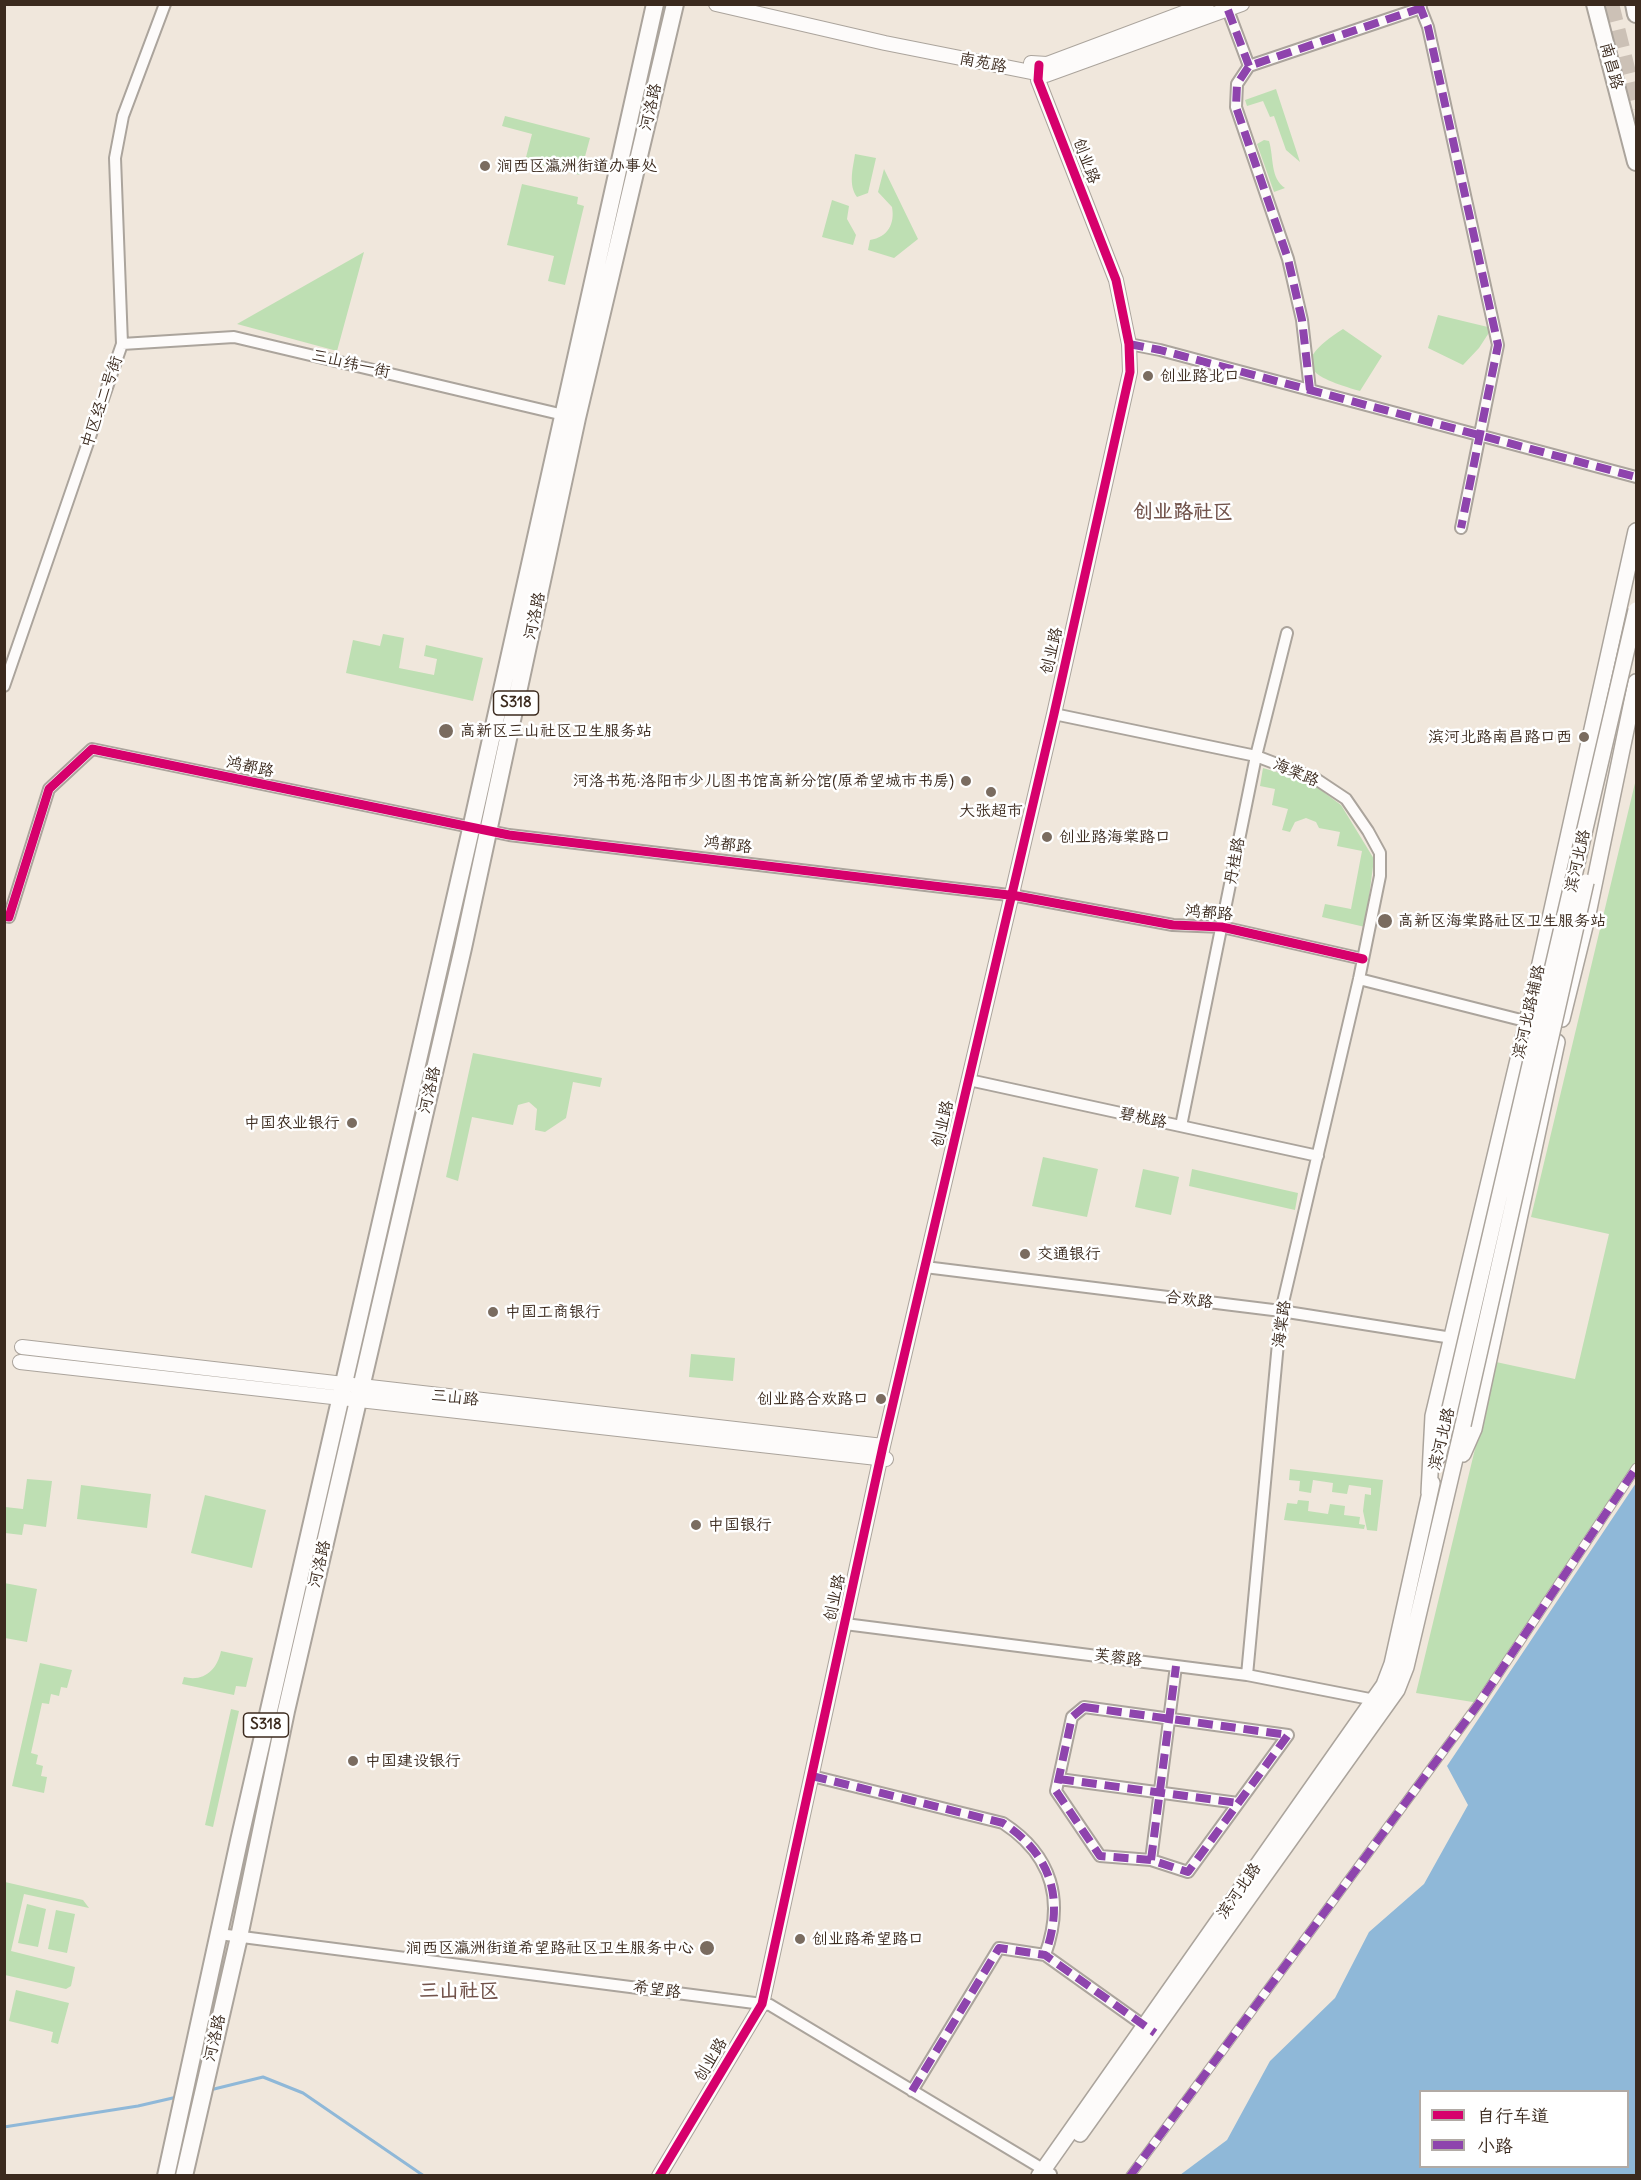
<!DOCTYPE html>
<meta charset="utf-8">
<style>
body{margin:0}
#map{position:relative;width:1641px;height:2180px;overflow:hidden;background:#f0e7dc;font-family:Delius,"LXGW WenKai TC",sans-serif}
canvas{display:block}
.frame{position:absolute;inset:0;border:6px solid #3b2a1e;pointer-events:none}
.legend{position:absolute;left:1419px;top:2090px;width:210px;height:78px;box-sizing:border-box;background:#fff;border:2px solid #b1aaa5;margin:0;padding:8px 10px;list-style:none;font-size:18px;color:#3b2a1e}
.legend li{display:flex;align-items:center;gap:12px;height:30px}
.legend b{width:30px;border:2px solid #b1aaa5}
</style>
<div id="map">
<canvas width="1641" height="2180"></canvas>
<div class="frame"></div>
<ul class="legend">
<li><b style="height:8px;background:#d6006c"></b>自行车道</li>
<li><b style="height:8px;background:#8e44ad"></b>小路</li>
</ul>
</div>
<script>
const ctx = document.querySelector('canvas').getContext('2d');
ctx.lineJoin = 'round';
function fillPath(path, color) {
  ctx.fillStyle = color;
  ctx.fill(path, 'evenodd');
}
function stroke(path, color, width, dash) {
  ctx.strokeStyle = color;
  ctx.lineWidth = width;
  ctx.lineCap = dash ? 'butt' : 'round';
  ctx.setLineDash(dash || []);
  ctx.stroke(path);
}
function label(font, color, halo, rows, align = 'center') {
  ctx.font = font + ' Delius,"LXGW WenKai TC",sans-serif';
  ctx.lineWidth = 5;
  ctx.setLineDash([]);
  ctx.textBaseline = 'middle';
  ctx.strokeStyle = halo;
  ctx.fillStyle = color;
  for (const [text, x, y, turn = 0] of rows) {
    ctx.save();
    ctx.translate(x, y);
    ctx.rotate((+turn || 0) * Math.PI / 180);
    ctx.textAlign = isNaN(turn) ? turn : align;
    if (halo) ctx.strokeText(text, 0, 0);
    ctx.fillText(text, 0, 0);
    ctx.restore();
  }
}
const green = new Path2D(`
 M1276,89L1300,162L1286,150L1274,116L1270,117L1263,101L1247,106L1245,100Z
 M505,116L590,138L580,175L525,161L532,134L502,126Z
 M1264,140L1269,141C1274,157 1270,178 1285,188L1274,192L1257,144Z
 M855,154L876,158L868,193L857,197C848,185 853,168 855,154Z
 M884,169L918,239L894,258L868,250L870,240C888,237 895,224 892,207L878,192Z
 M522,184L578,197L577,204L584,206L565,285L548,281L554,256L507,245Z
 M832,200L849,206L847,219L856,235L853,245L822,237Z
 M364,252L337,351L237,324Z
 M1438,315L1492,328L1479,348L1463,365L1428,348Z
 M1343,329L1382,356L1360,391C1312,377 1286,365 1343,329Z
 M383,634L404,638L399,668L434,675L437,659L424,656L426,645L483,658L473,701L346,673L353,640L380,646Z
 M1263,768L1310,782L1341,805L1374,859L1365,927L1322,917L1325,904L1351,909L1362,851L1337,846L1340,832L1319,828L1316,822L1306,818L1295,822L1290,832L1282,830L1288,809L1272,805L1275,789L1260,786Z
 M1636,779V1468L1479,1703L1416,1693L1496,1362L1575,1379L1609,1234L1531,1217Z
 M473,1053L602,1078L600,1087L573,1082L566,1118L545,1132L535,1130L537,1109L529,1102L518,1105L513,1125L472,1117L458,1181L446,1177Z
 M1043,1157L1098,1169L1087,1217L1032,1206Z
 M1143,1169L1179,1177L1171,1215L1135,1207Z
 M1192,1169L1298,1193L1295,1210L1189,1186Z
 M691,1354L735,1358L733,1381L689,1377Z
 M1290,1469L1383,1480L1377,1531L1367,1530L1363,1511L1365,1494L1371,1495V1488L1349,1485L1347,1494L1332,1492L1333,1483L1313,1480L1311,1493L1299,1491L1300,1481L1289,1480Z
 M27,1479L52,1481L46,1527L24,1524L22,1535L5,1533V1507L23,1509Z
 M81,1485L151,1494L147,1528L77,1519Z
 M205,1495L266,1510L252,1568L191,1553Z
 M1298,1500L1309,1501L1308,1511L1328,1514L1330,1504L1345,1506L1344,1515L1360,1517L1359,1524L1365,1525L1364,1529L1284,1520L1287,1503L1297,1504Z
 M4,1583L37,1589L27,1642L5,1638Z
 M221,1651L253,1658L246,1687L236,1686L234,1695L182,1684L184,1677C204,1682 217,1670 221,1651Z
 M40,1663L72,1670L67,1688L61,1687L59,1696L51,1694L49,1704L42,1703L31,1753L38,1755L36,1764L43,1766L41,1776L47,1777L44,1793L12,1786Z
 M231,1709L239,1711L213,1827L205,1825Z
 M5,1882L83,1900L89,1908L24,1894L11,1951L75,1967L71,1986L66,1989L5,1975Z
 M27,1904L46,1909L38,1947L18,1943Z
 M56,1910L75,1914L67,1953L48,1949Z
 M16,1990L69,2003L58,2044L51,2042L53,2032L9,2021Z`);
const water = new Path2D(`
 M1636,1483V2175H1180L1227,2140L1270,2061L1335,1998L1369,1932L1424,1884L1468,1805L1447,1766ZM1420,2092H1628V2166H1420Z`);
const stream = new Path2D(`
 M210,2090L263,2077L303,2093L424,2176
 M4,2127L138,2106L177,2097`);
const trunkTunnel = new Path2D(`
 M1610,4L1636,109`);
const pedestrian = new Path2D(`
 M1130,2176L1479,1703L1636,1468`);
const minor = new Path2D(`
 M1419,4L1428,27L1498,345L1461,528
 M1228,10L1249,66
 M122,344L234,337L568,416
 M1129,344L1160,350L1636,477
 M1310,390L1302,320L1288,259L1236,107L1237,84L1249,66L1421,8
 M4,686L122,344L115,158L123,116L165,4
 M1054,714L1256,756L1316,779L1346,799L1368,831L1380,853V876L1359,979L1281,1311L1247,1675
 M4,916L9,917L49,789L92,749L509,835L1017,896L1173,925L1222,927L1363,959
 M1359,979L1533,1023
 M969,1080L1318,1156
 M1181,1126L1256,756L1287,633
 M925,1267L1281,1311L1452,1338
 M845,1624L1247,1675L1380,1701
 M1084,1707L1288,1735L1188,1872L1151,1860L1100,1856L1056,1791L1072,1717Z
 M812,1776L1003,1823C1052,1855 1065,1900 1045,1955
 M1059,1779L1238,1803
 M1151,1860L1176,1666
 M219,1934L770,2005L1051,2174
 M912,2091L999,1948L1045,1955L1150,2030`);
const tertiary = new Path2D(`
 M716,4L885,43L1046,75L1242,4
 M1031,63L1047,64L1207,4
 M22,1347L883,1446
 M20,1362L886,1459
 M659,2176L762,2004L883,1446L1054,714L1130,372L1129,344L1116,280L1038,80L1039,65`);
const secondary = new Path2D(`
 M1562,1019L1588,914L1636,682
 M1463,1454L1474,1429L1557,1042
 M1438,1457L1447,1421
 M1429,1493L1433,1416L1527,1022L1636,531
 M1080,2134L1397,1690L1406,1667L1463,1425
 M1039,2176L1384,1685L1392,1664L1432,1483`);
const primary = new Path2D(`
 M1595,4L1636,162
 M1634,4L1636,14
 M166,2176L239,1841L471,829L655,4
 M184,2176L239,1937L286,1711L463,948L577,418L675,4`);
const secondaryBridge = new Path2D(`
 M1447,1421L1636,610
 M1463,1425L1586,882`);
const quiet = new Path2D(`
 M1419,4L1428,27L1498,345L1461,528
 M1228,10L1249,66
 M1129,344L1160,350L1636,477
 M1310,390L1302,320L1288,259L1236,107L1237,84L1249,66L1421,8
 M1084,1707L1288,1735L1188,1872L1151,1860L1100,1856L1056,1791L1072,1717Z
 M812,1776L1003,1823C1052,1855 1065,1900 1045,1955
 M1059,1779L1238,1803
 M1151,1860L1176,1666
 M912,2091L999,1948L1045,1955L1155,2033
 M1130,2176L1479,1703L1636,1468`);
const cycleway = new Path2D(`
 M4,916L9,917L49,789L92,749L509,835L1017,896L1173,925L1222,927L1363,959
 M659,2176L762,2004L883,1446L1054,714L1130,372L1129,344L1116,280L1038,80L1039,65`);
const markers = [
 [485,166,6,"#7a6c60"],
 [1148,376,6,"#7a6c60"],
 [446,731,8,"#7a6c60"],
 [1584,737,6,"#7a6c60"],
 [966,781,6,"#7a6c60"],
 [991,792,6,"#7a6c60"],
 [1047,837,6,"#7a6c60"],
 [1385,921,8,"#7a6c60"],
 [352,1123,6,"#7a6c60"],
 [1025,1254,6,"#7a6c60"],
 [493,1312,6,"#7a6c60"],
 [881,1399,6,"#7a6c60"],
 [696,1525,6,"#7a6c60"],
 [353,1761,6,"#7a6c60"],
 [800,1939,6,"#7a6c60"],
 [707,1948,8,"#7a6c60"]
];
const shields = [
 [516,703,45],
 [266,1725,45]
];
const shieldNames = [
 ["S318",516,703],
 ["S318",266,1725]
];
const streetNames = [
 ["南苑路",983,63,11],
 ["南昌路",1611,66,75],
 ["河洛路",651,107,-77],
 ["创业路",1086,161,69],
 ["三山纬一街",351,364,13],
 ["中区经二号街",102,402,-71],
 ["河洛路",535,616,-78],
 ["创业路",1052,651,-77],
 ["鸿都路",250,767,12],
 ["海棠路",1296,773,23],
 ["鸿都路",728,845,7],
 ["丹桂路",1235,861,-79],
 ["滨河北路",1578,861,-77],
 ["鸿都路",1209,913,5],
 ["滨河北路辅路",1529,1012,-77],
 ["河洛路",430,1090,-77],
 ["碧桃路",1143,1118,12],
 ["创业路",943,1124,-77],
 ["合欢路",1189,1300,7],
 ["海棠路",1282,1324,-82],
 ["三山路",455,1398,6],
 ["滨河北路",1442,1439,-76],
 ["河洛路",320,1564,-77],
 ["创业路",835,1598,-78],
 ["芙蓉路",1118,1658,7],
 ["滨河北路",1239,1891,-55],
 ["希望路",657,1990,7],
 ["河洛路",215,2038,-77],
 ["创业路",711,2060,-59]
];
const poiNames = [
 ["涧西区瀛洲街道办事处",497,166],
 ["创业路北口",1160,376],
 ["高新区三山社区卫生服务站",460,731],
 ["滨河北路南昌路口西",1572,737,"right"],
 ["河洛书苑·洛阳市少儿图书馆高新分馆(原希望城市书房)",954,781,"right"],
 ["大张超市",991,811,"center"],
 ["创业路海棠路口",1059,837],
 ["高新区海棠路社区卫生服务站",1398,921],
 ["中国农业银行",340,1123,"right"],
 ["交通银行",1037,1254],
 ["中国工商银行",505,1312],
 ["创业路合欢路口",869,1399,"right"],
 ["中国银行",708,1525],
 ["中国建设银行",365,1761],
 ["创业路希望路口",812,1939],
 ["涧西区瀛洲街道希望路社区卫生服务中心",694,1948,"right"]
];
const quarterNames = [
 ["创业路社区",1183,512],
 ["三山社区",459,1991]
];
fillPath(green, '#bedfb3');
fillPath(water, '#8fb8d8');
stroke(stream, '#8fb8d8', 3);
stroke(trunkTunnel, '#ccc1b6', 18, [18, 9]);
stroke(pedestrian, '#aba49c', 10);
stroke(minor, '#aba49c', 14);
stroke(tertiary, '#aba49c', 16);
stroke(secondary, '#aba49c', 18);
stroke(primary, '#aba49c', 20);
stroke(pedestrian, '#fdfbfa', 8);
stroke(minor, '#fdfbfa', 10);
stroke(tertiary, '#fdfbfa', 14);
stroke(secondary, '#fdfbfa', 15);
stroke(primary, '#fdfbfa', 16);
stroke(secondaryBridge, '#aba49c', 18, []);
stroke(secondaryBridge, '#fdfbfa', 15);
stroke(quiet, '#8e44ad', 8, [15, 8]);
stroke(cycleway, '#d6006c', 9);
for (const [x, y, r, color] of markers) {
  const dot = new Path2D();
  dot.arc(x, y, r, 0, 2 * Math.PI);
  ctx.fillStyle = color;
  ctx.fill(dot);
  stroke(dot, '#fff', 2);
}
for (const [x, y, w] of shields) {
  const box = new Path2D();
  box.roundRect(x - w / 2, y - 12, w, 24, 4.5);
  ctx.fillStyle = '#fff';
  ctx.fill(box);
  stroke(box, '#3b2a1e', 1.5);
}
label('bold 15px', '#3b2a1e', null, shieldNames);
label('16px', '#3b2a1e', '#fff', streetNames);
label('16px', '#3b2a1e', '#fff', poiNames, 'left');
label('bold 20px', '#72534b', '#fff', quarterNames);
</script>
